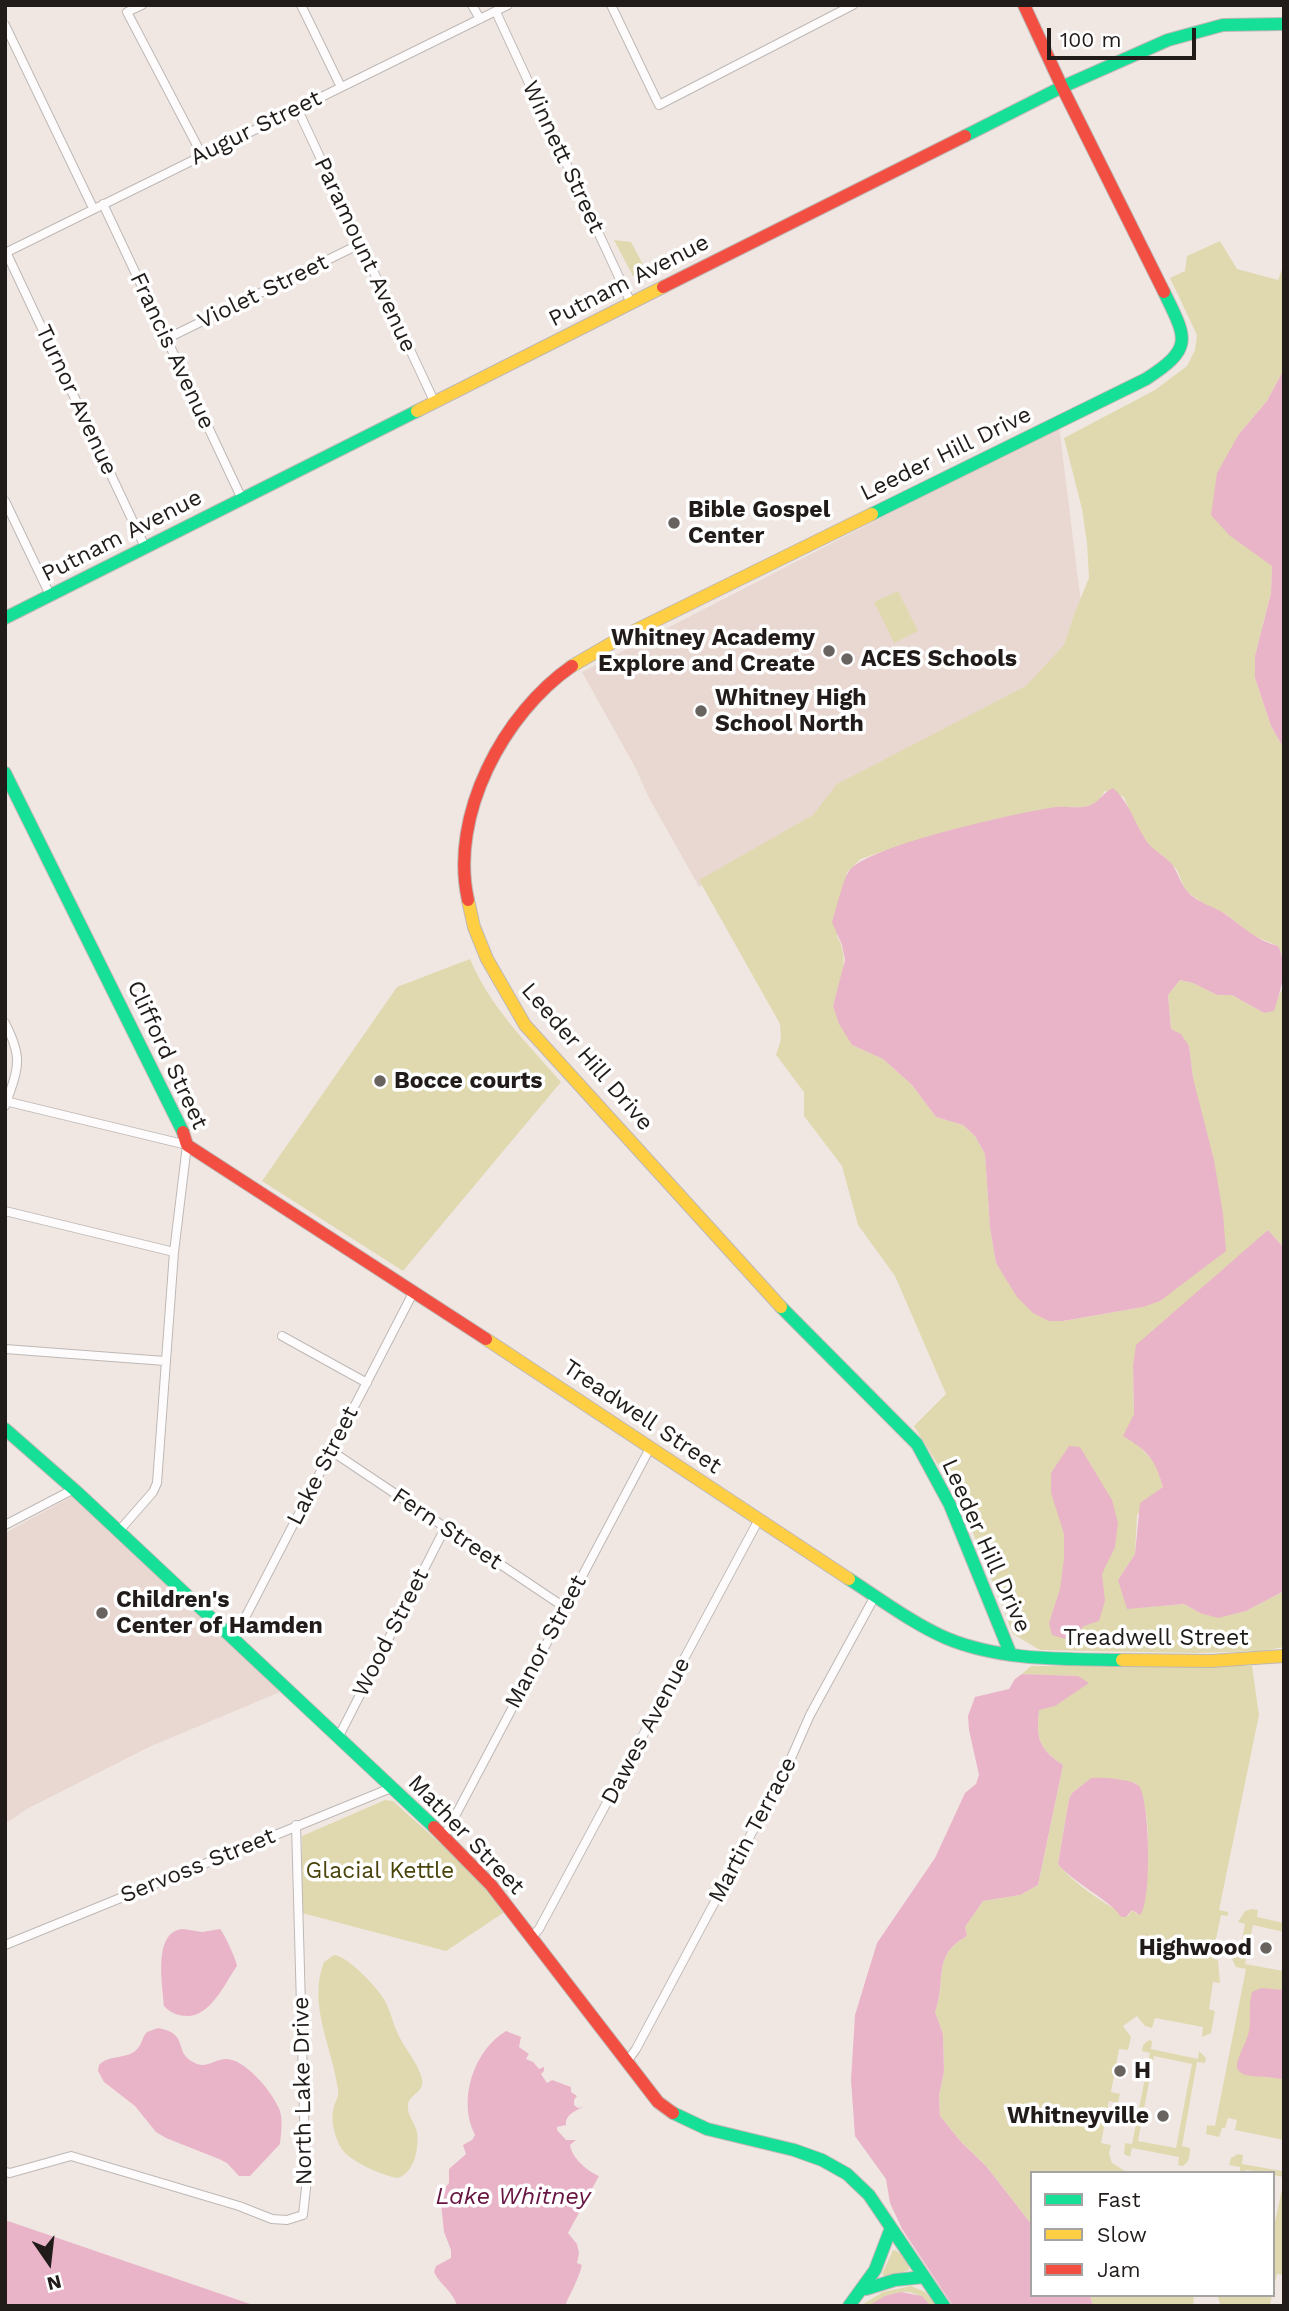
<!DOCTYPE html>
<style>
body{margin:0}
#map{position:relative;width:1289px;height:2311px;overflow:hidden;background:#f0e7e3;font-family:"Work Sans",sans-serif}
canvas{display:block}
.frame{position:absolute;inset:0;border:7px solid #211c1a;pointer-events:none}
.legend{position:absolute;left:1030px;top:2171px;width:245px;height:126px;box-sizing:border-box;background:#fff;border:2px solid #a6a4a3;margin:0;padding:9px 12px;list-style:none;font-size:21px;color:#211c1a}
.legend li{display:flex;align-items:center;gap:14px;height:35px}
.legend b{width:35px;border:2px solid #a6a4a3}
.north{position:absolute;left:14px;top:2227px;width:70px;height:70px;-webkit-text-stroke:5px #fff;paint-order:stroke;rotate:166deg;font-size:19px;font-weight:700;line-height:28px;text-align:center;color:#211c1a}
.north::after{content:'';display:block;margin:auto;width:24px;height:32px;background:#211c1a;clip-path:polygon(50% 0,100% 100%,50% 72%,0 100%)}
.scale{position:absolute;left:1047px;top:28px;width:149px;height:32px;box-sizing:border-box;border:4px solid #211c1a;border-top:0;padding-left:9px;font-size:21px;line-height:24px;white-space:nowrap;color:#211c1a;-webkit-text-stroke:5px #fff;paint-order:stroke}
</style>
<div id="map">
<canvas width="1289" height="2311"></canvas>
<div class="frame"></div>
<ul class="legend">
<li><b style="height:9px;background:#16e098"></b>Fast</li>
<li><b style="height:9px;background:#ffcf43"></b>Slow</li>
<li><b style="height:9px;background:#f24e42"></b>Jam</li>
</ul>
<div class="north">N</div>
<div class="scale">100 m</div>
</div>
<script>
const ctx = document.querySelector('canvas').getContext('2d');
ctx.lineJoin = 'round';
function fillPath(path, color) {
  ctx.fillStyle = color;
  ctx.fill(path, 'evenodd');
}
function stroke(path, color, width, dash) {
  ctx.strokeStyle = color;
  ctx.lineWidth = width;
  ctx.lineCap = dash ? 'butt' : 'round';
  ctx.setLineDash(dash || []);
  ctx.stroke(path);
}
function label(font, color, halo, rows, align = 'center') {
  ctx.font = font + ' "Work Sans",sans-serif';
  ctx.lineWidth = 7;
  ctx.setLineDash([]);
  ctx.textBaseline = 'middle';
  ctx.strokeStyle = halo;
  ctx.fillStyle = color;
  for (const [text, x, y, turn = 0] of rows) {
    ctx.save();
    ctx.translate(x, y);
    ctx.rotate((+turn || 0) * Math.PI / 180);
    ctx.textAlign = isNaN(turn) ? turn : align;
    if (halo) ctx.strokeText(text, 0, 0);
    ctx.fillText(text, 0, 0);
    ctx.restore();
  }
}
const built = new Path2D(`
 M1059,426L1089,668L699,887L648,796L636,769L582,672Z
 M78,1493L280,1692L149,1747L27,1809L5,1824V1533Z`);
const green = new Path2D(`
 M614,240L631,242L646,270L633,276Z
 M1220,241L1237,269L1278,280L1284,264V369L1267,401L1239,434L1252,549L1272,566L1271,593L1255,656V678L1271,726L1284,749V960L1278,946L1252,935L1226,914L1209,908L1185,890L1177,870L1164,857L1149,846L1133,820L1124,797L1105,791L1097,803L1085,807H1058L995,819L895,847L861,859L847,872L837,936C851,960 840,981 833,1006L852,1045L883,1059L912,1085L936,1117L963,1125L975,1136L985,1154L990,1228L996,1263L1018,1297L1063,1321L1143,1307L1193,1078L1189,1046L1171,1029L1168,995L1180,980L1193,983L1217,995H1232L1264,1013L1278,997L1284,986V1248L1268,1230L1133,1366L1134,1414L1138,1445L1156,1464L1163,1487L1137,1515L1135,1554L1118,1580L1146,1607L1184,1604L1200,1613L1246,1611L1284,1591V1647L1262,1651L1195,1653L1040,1650L1013,1634L960,1500L914,1426L946,1394L895,1276L858,1225L842,1166L804,1116V1092L776,1055L781,1039L780,1024L699,880L813,815L837,784L1026,686L1064,645L1075,612L1089,578L1087,543L1082,509L1064,438L1155,390L1187,366L1195,350L1197,335L1170,278L1185,271L1187,256Z
 M898,591L918,631L894,643L874,602Z
 M470,959C490,1007 527,1043 561,1082L403,1271L262,1181L397,987Z
 M1031,1666H1252L1259,1715L1219,1910L1228,1912V1916L1221,1915L1212,1958L1218,1960L1220,1983L1213,1982L1209,2009L1215,2011L1211,2033L1202,2037L1203,2027L1155,2018L1152,2028L1145,2026L1137,2016L1123,2026L1131,2037L1128,2050L1119,2049L1111,2092L1120,2094L1118,2103L1109,2101L1101,2143L1111,2145L1109,2153L1112,2163L1128,2173H1032V2225L986,2166L962,2143L940,2116L939,2096L944,2071L943,2034L935,2012C947,1982 931,1955 967,1936L965,1927L983,1901L1020,1895L1038,1885L1063,1765C1039,1749 1036,1739 1039,1709L1055,1706L1078,1676L1022,1674ZM1091,1778L1136,1783C1151,1802 1149,1863 1146,1888C1145,1896 1140,1906 1137,1914L1132,1910L1128,1916C1106,1905 1073,1883 1058,1864L1069,1799L1072,1793Z
 M385,1800L393,1801L464,1865L506,1911L446,1951L302,1913V1836Z
 M1252,1909L1258,1910L1257,1917L1284,1923V1932L1253,1925L1245,1964L1284,1971V2140L1235,2130L1237,2120L1228,2118L1225,2128H1222L1219,2137L1206,2134L1207,2125L1215,2126L1246,1969L1236,1967L1232,1959L1235,1944L1241,1945L1245,1924L1238,1922L1245,1911Z
 M334,1955C348,1956 378,1988 385,2001C391,2012 393,2025 399,2036C406,2051 418,2062 422,2079C425,2093 408,2094 408,2106C407,2115 415,2123 417,2132C419,2148 415,2172 398,2178C383,2176 349,2161 341,2148C334,2135 330,2120 334,2106C336,2100 339,2097 338,2090C333,2049 307,2004 324,1962Z
 M1149,2040L1152,2041L1151,2049L1198,2059L1199,2051L1206,2058L1205,2063L1197,2062L1182,2146L1190,2148C1190,2155 1189,2164 1182,2166L1178,2165L1179,2157L1132,2148L1130,2157L1124,2154L1125,2143L1132,2144L1150,2053L1142,2051L1143,2045ZM1154,2056L1192,2064L1176,2148L1138,2141Z
 M1238,2154L1243,2155L1242,2164L1282,2171L1284,2165V2177L1273,2175V2173L1246,2170L1245,2173H1240V2167L1229,2165L1231,2158Z
 M1284,2180V2275L1277,2274L1273,2290V2231Z
 M893,2250C900,2251 909,2262 909,2270L885,2277L882,2274Z
 M911,2286L925,2292L937,2306H931C901,2274 888,2306 860,2306L883,2292Z
 M1090,2295H1194L1193,2306H1093Z
 M1217,2295H1272L1270,2306H1221Z`);
const water = new Path2D(`
 M1284,369V749L1271,726L1255,678V656L1271,593L1272,566L1229,535L1211,515L1217,473L1239,434L1267,401Z
 M1113,788C1129,802 1135,824 1147,842C1153,850 1163,855 1171,863C1178,872 1180,883 1187,891C1198,904 1215,906 1228,916C1244,928 1258,941 1278,946C1289,968 1281,989 1274,1011L1264,1013L1232,995H1217L1193,983L1180,980L1168,995L1171,1029L1181,1034L1189,1046L1193,1078L1214,1160L1223,1214L1226,1251L1160,1301L1143,1307L1063,1321H1049L1033,1313L1017,1297L996,1263L990,1228L985,1154L975,1136L963,1125L936,1117L912,1085L883,1059L852,1045L839,1024L833,1006L845,960L842,945L832,922C836,910 843,879 849,871C866,846 1020,812 1056,807C1066,806 1078,809 1088,806C1099,803 1102,793 1113,788Z
 M1268,1230L1284,1248V1591L1246,1611L1218,1618L1200,1613L1184,1604L1127,1609L1118,1580L1135,1554L1140,1503L1163,1487C1155,1459 1148,1451 1123,1436L1134,1414L1133,1366L1136,1345Z
 M1069,1446L1080,1447L1112,1500L1118,1523L1115,1547L1102,1574L1105,1601L1099,1621L1084,1626L1069,1640L1052,1635L1049,1623L1060,1589L1064,1558V1534L1051,1493V1473Z
 M1022,1674L1078,1676L1089,1683L1055,1706L1039,1710C1036,1739 1039,1749 1063,1765L1038,1885L1020,1895L983,1901L965,1927L967,1936C931,1955 947,1981 935,2012L943,2034L944,2071L939,2096L940,2116L962,2143L986,2166L1032,2225V2295H1090L1093,2306H953L902,2229L890,2203L886,2179L855,2136L851,2080L855,2015L877,1943L935,1858L965,1793L976,1784L979,1775L969,1730L968,1716L975,1697L1009,1689L1015,1679Z
 M1091,1778C1101,1777 1133,1779 1139,1786C1150,1800 1152,1904 1140,1915L1132,1910L1126,1917H1121C1113,1902 1072,1882 1058,1864L1069,1799L1072,1793Z
 M183,1929L202,1932L220,1929C224,1933 237,1961 237,1966C223,1986 208,2023 179,2015C172,2013 169,2011 164,2006C163,1986 152,1931 183,1929Z
 M1261,1988L1284,1990V2080C1272,2075 1248,2079 1240,2072C1235,2068 1237,2062 1239,2057C1243,2046 1249,2037 1250,2025C1250,2013 1249,2004 1252,1992Z
 M158,2028C191,2034 172,2053 195,2063C206,2069 215,2059 226,2059C246,2059 274,2094 280,2111C283,2121 281,2134 280,2144L250,2176H239L227,2163L219,2159L166,2138L156,2132L135,2106L104,2082L98,2071L99,2065C109,2054 129,2060 138,2048C142,2044 142,2037 147,2032Z
 M506,2031L521,2037L519,2047L529,2054L526,2059L533,2062L539,2069L544,2067V2071L541,2074L547,2083L552,2080L571,2087V2092L577,2096L574,2100V2105L578,2108L583,2107C575,2111 565,2115 566,2125L557,2127V2130L566,2140H576L570,2145C572,2158 587,2171 599,2176L568,2233L577,2244L579,2253L577,2263L582,2265C578,2281 571,2291 565,2306H457C453,2291 440,2285 434,2272L436,2266L451,2258V2250L444,2232L440,2194L449,2183V2169L466,2154L463,2145L472,2140L475,2135C457,2100 474,2050 506,2031Z
 M5,2220L256,2306H5Z
 M901,2292L922,2296L931,2306H868L885,2296Z`);
const street = new Path2D(`
 M142,5L127,12L202,155
 M301,5L341,87
 M472,5L480,19
 M611,5L659,105L853,5
 M496,12L631,303
 M5,25L93,208
 M297,108L434,401
 M103,204L242,499
 M6,252L145,547
 M5,253L508,5
 M166,339L360,244
 M5,501L50,595
 M5,1023C24,1060 18,1068 5,1106
 M5,1101L187,1145L174,1252L157,1483L153,1492L118,1532
 M5,1211L174,1252
 M282,1336L367,1383
 M5,1349L165,1361
 M330,1450L564,1607
 M5,1525L74,1489
 M233,1641L414,1291
 M338,1738L445,1528
 M444,1837L650,1448
 M531,1938L539,1929L758,1521
 M5,1945L391,1788
 M626,2063L636,2049L788,1765L810,1715L875,1596
 M5,2172L10,2173L71,2156L239,2206L272,2219L287,2220L303,2215L306,2188L296,1825`);
const fast = new Path2D(`
 M965,136L1062,87L1168,40L1223,25L1284,24
 M872,514L1146,379C1194,348 1187,339 1164,292
 M5,618L417,411
 M5,773L183,1132
 M781,1307L917,1444L950,1505L1011,1655
 M5,1429L78,1493L434,1827
 M849,1579C880,1599 912,1623 946,1638C1001,1661 1063,1659 1122,1660
 M673,2113L707,2129L794,2150L822,2160L847,2174L869,2195L944,2306
 M866,2289L895,2280L924,2277
 M849,2306L875,2270L891,2228`);
const slow = new Path2D(`
 M417,411L663,287
 M572,666L622,637L872,514
 M468,900L474,927L487,959L525,1025L781,1307
 M486,1339L849,1579
 M1122,1660L1211,1661L1284,1656`);
const jam = new Path2D(`
 M1024,5L1062,87L1164,292
 M663,287L965,136
 M468,900C449,815 504,713 572,666
 M183,1132L187,1145L486,1339
 M434,1827L491,1885L658,2102L673,2113`);
const markers = [
 [674,523,7,"#696360"],
 [829,651,7,"#696360"],
 [847,659,7,"#696360"],
 [701,711,7,"#696360"],
 [380,1081,7,"#696360"],
 [102,1613,7,"#696360"],
 [1266,1948,7,"#696360"],
 [1120,2071,7,"#696360"],
 [1163,2116,7,"#696360"]
];
const streetNames = [
 ["Augur Street",256,128,-26],
 ["Winnett Street",563,157,65],
 ["Paramount Avenue",365,255,65],
 ["Putnam Avenue",629,281,-27],
 ["Violet Street",263,292,-26],
 ["Francis Avenue",172,351,65],
 ["Turnor Avenue",76,400,65],
 ["Leeder Hill Drive",946,454,-26],
 ["Putnam Avenue",122,536,-27],
 ["Clifford Street",167,1055,65],
 ["Leeder Hill Drive",587,1057,49],
 ["Treadwell Street",642,1417,34],
 ["Lake Street",323,1466,-63],
 ["Fern Street",447,1529,34],
 ["Leeder Hill Drive",986,1546,66],
 ["Wood Street",391,1633,-63],
 ["Treadwell Street",1156,1638],
 ["Manor Street",546,1642,-62],
 ["Dawes Avenue",646,1731,-62],
 ["Martin Terrace",753,1830,-62],
 ["Mather Street",466,1835,46],
 ["Servoss Street",198,1866,-22],
 ["North Lake Drive",303,2091,-91]
];
const poiNames = [
 ["Bible Gospel",688,510],
 ["Center",688,536],
 ["Whitney Academy",815,638,"right"],
 ["Explore and Create",815,664,"right"],
 ["ACES Schools",861,659],
 ["Whitney High",715,698],
 ["School North",715,724],
 ["Bocce courts",394,1081],
 ["Children's",116,1600],
 ["Center of Hamden",116,1626],
 ["Highwood",1252,1948,"right"],
 ["H",1134,2071],
 ["Whitneyville",1149,2116,"right"]
];
const parkNames = [
 ["Glacial Kettle",380,1871]
];
const waterNames = [
 ["Lake Whitney",513,2197]
];
fillPath(built, '#e9d8d1');
fillPath(green, '#e0d9b0');
fillPath(water, '#e9b4c8');
stroke(street, '#beb8b5', 10);
stroke(fast, '#beb8b5', 14);
stroke(slow, '#beb8b5', 14);
stroke(jam, '#beb8b5', 14);
stroke(street, '#fdfbfb', 8);
stroke(fast, '#16e098', 12);
stroke(slow, '#ffcf43', 12);
stroke(jam, '#f24e42', 12);
for (const [x, y, r, color] of markers) {
  const dot = new Path2D();
  dot.arc(x, y, r, 0, 2 * Math.PI);
  ctx.fillStyle = color;
  ctx.fill(dot);
  stroke(dot, '#fff', 2.5);
}
label('23px', '#211c1a', '#fff', streetNames);
label('bold 23px', '#211c1a', '#fff', poiNames, 'left');
label('23px', '#49440a', '#fff', parkNames);
label('italic 24px', '#671441', '#fff', waterNames);
</script>
